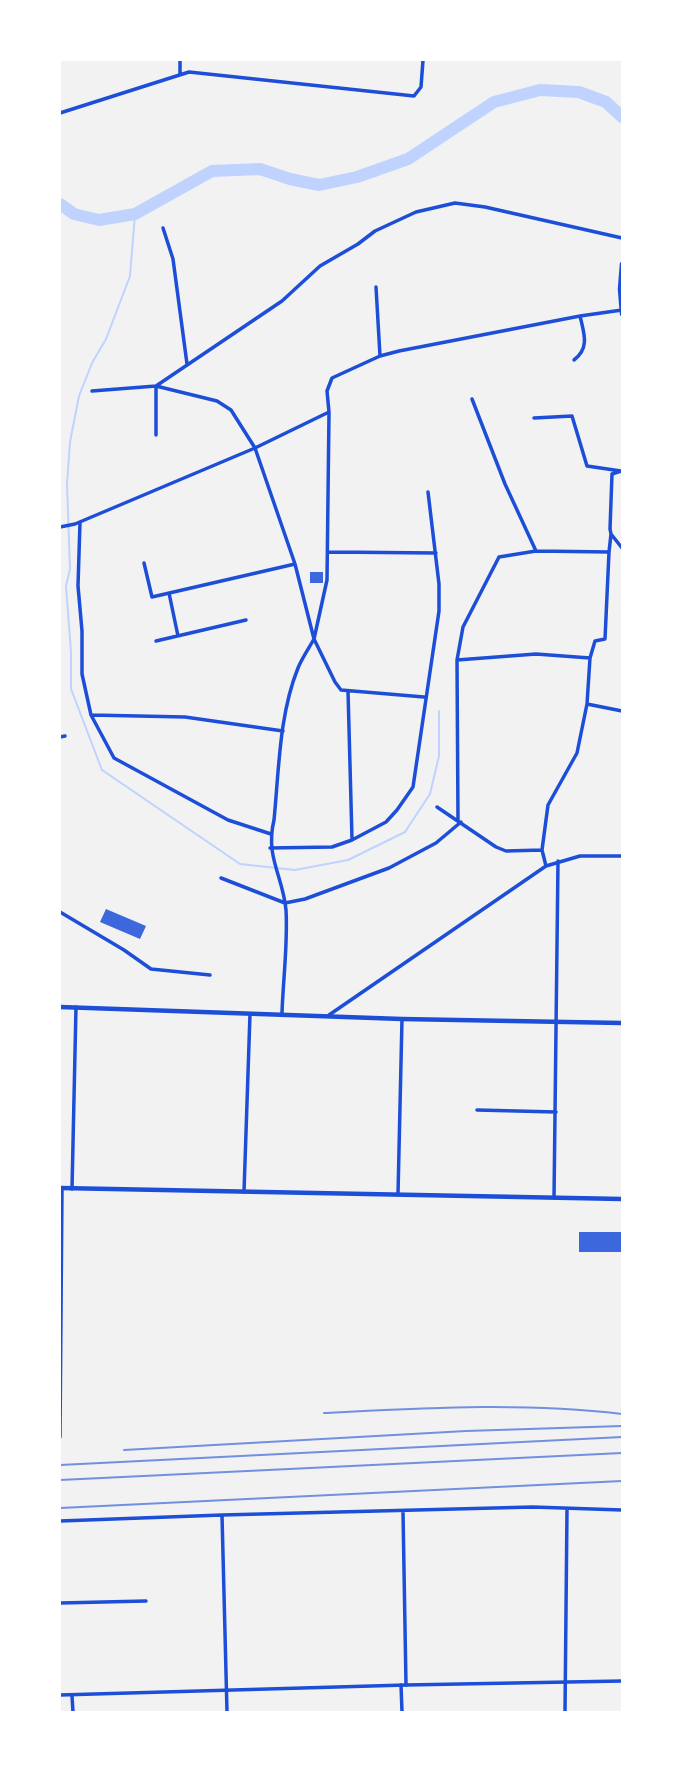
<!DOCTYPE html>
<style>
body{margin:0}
#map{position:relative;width:682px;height:1772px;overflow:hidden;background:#f2f2f2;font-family:"Alegreya Sans",sans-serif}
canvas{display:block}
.frame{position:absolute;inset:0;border:61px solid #fff;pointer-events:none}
</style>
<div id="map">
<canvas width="682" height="1772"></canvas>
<div class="frame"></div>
</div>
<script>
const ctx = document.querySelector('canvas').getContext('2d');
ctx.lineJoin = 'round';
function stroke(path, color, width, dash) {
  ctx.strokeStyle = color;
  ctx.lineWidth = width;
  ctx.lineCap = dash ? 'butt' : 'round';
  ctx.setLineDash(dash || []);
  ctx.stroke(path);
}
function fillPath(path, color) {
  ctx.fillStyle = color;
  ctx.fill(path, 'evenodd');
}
const stream = new Path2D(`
 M135,214L130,276L106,339L92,363L79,396L70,442L67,484L70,569L66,586L71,652V689L102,770L240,864L295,870L348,860L405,832L430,794L439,756V711`);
const river = new Path2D(`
 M60,204L74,214L99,220L135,214L212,171L260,169L290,179L319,185L357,177L408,159L494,102L540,90L579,92L606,102L622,117`);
const building = new Path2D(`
 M310,572H323V583H310Z
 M106,909L146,926L140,939L100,922Z
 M579,1232H622V1252H579Z`);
const minor = new Path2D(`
 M180,74V60
 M60,113L189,72L414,96L421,87L423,60
 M163,228L173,259L187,364
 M376,287L380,356
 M574,360C590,348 584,333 580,316
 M92,391L156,386L282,301L320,266L358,244L375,231L416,212L455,203L485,207L622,238
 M472,399L505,484L536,551
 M329,413L327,580L314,639L335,682L341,690L424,697
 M534,418L572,416L587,466L621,471
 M156,435V386L217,401L231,410L255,448L295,564L314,639C309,648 302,658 298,668C279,715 279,770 274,820C265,857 283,876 286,910C288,944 283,980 282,1013
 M621,471L612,474L610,529L611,534L622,548
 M80,522L78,586L82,631V674L91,715L114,758L228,820L271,834
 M60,527L75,524L255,448L329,412L327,391L332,378L380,356L399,351L580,316L622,310
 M329,552L436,553
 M144,563L152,597L295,564
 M169,593L178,636
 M156,641L246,620
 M457,660L536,654L590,658
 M348,691L352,839
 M587,704L622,711
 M91,715L185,717L283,731
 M60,737L65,736
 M437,807L496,847L506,851L542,850
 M458,820L457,660L463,627L499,557L536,551L609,552L611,534
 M270,848L332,847L352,840L386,822L397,810L413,787L439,611V584L428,492
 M546,866L542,850L548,805L577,753L587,704L590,658L595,641L605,639L609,552
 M221,878L285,903L305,899L389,868L436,843L461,822
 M60,912L124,950L151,969L210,975
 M329,1015L546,866L580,856H622
 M477,1110L556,1112
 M72,1189L76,1007
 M244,1192L250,1014
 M398,1194L402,1019
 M554,1198L558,861
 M60,1437L62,1188
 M403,1512L406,1685
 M222,1515L227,1712
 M60,1521L222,1515L533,1507L622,1510
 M60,1603L146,1601
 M401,1685L402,1712
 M72,1696L73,1712
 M565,1712L567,1509`);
const tertiary = new Path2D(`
 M60,1695L406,1685L622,1681`);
const secondary = new Path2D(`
 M622,264L620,289L622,314
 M60,1007L402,1019L622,1023
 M60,1188L622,1199`);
const rail = new Path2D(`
 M324,1413C424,1408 523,1402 622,1414
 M124,1450L466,1431L622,1426
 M60,1465L622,1437
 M60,1480L622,1453
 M60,1508L622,1481`);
stroke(stream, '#bfd3fe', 2);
stroke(river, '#bfd3fe', 12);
fillPath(building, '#3d67dc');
stroke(minor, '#1d4ed8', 3.5);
stroke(tertiary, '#1d4ed8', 3.5);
stroke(secondary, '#1d4ed8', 4.5);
stroke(rail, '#7290e2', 2);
</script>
